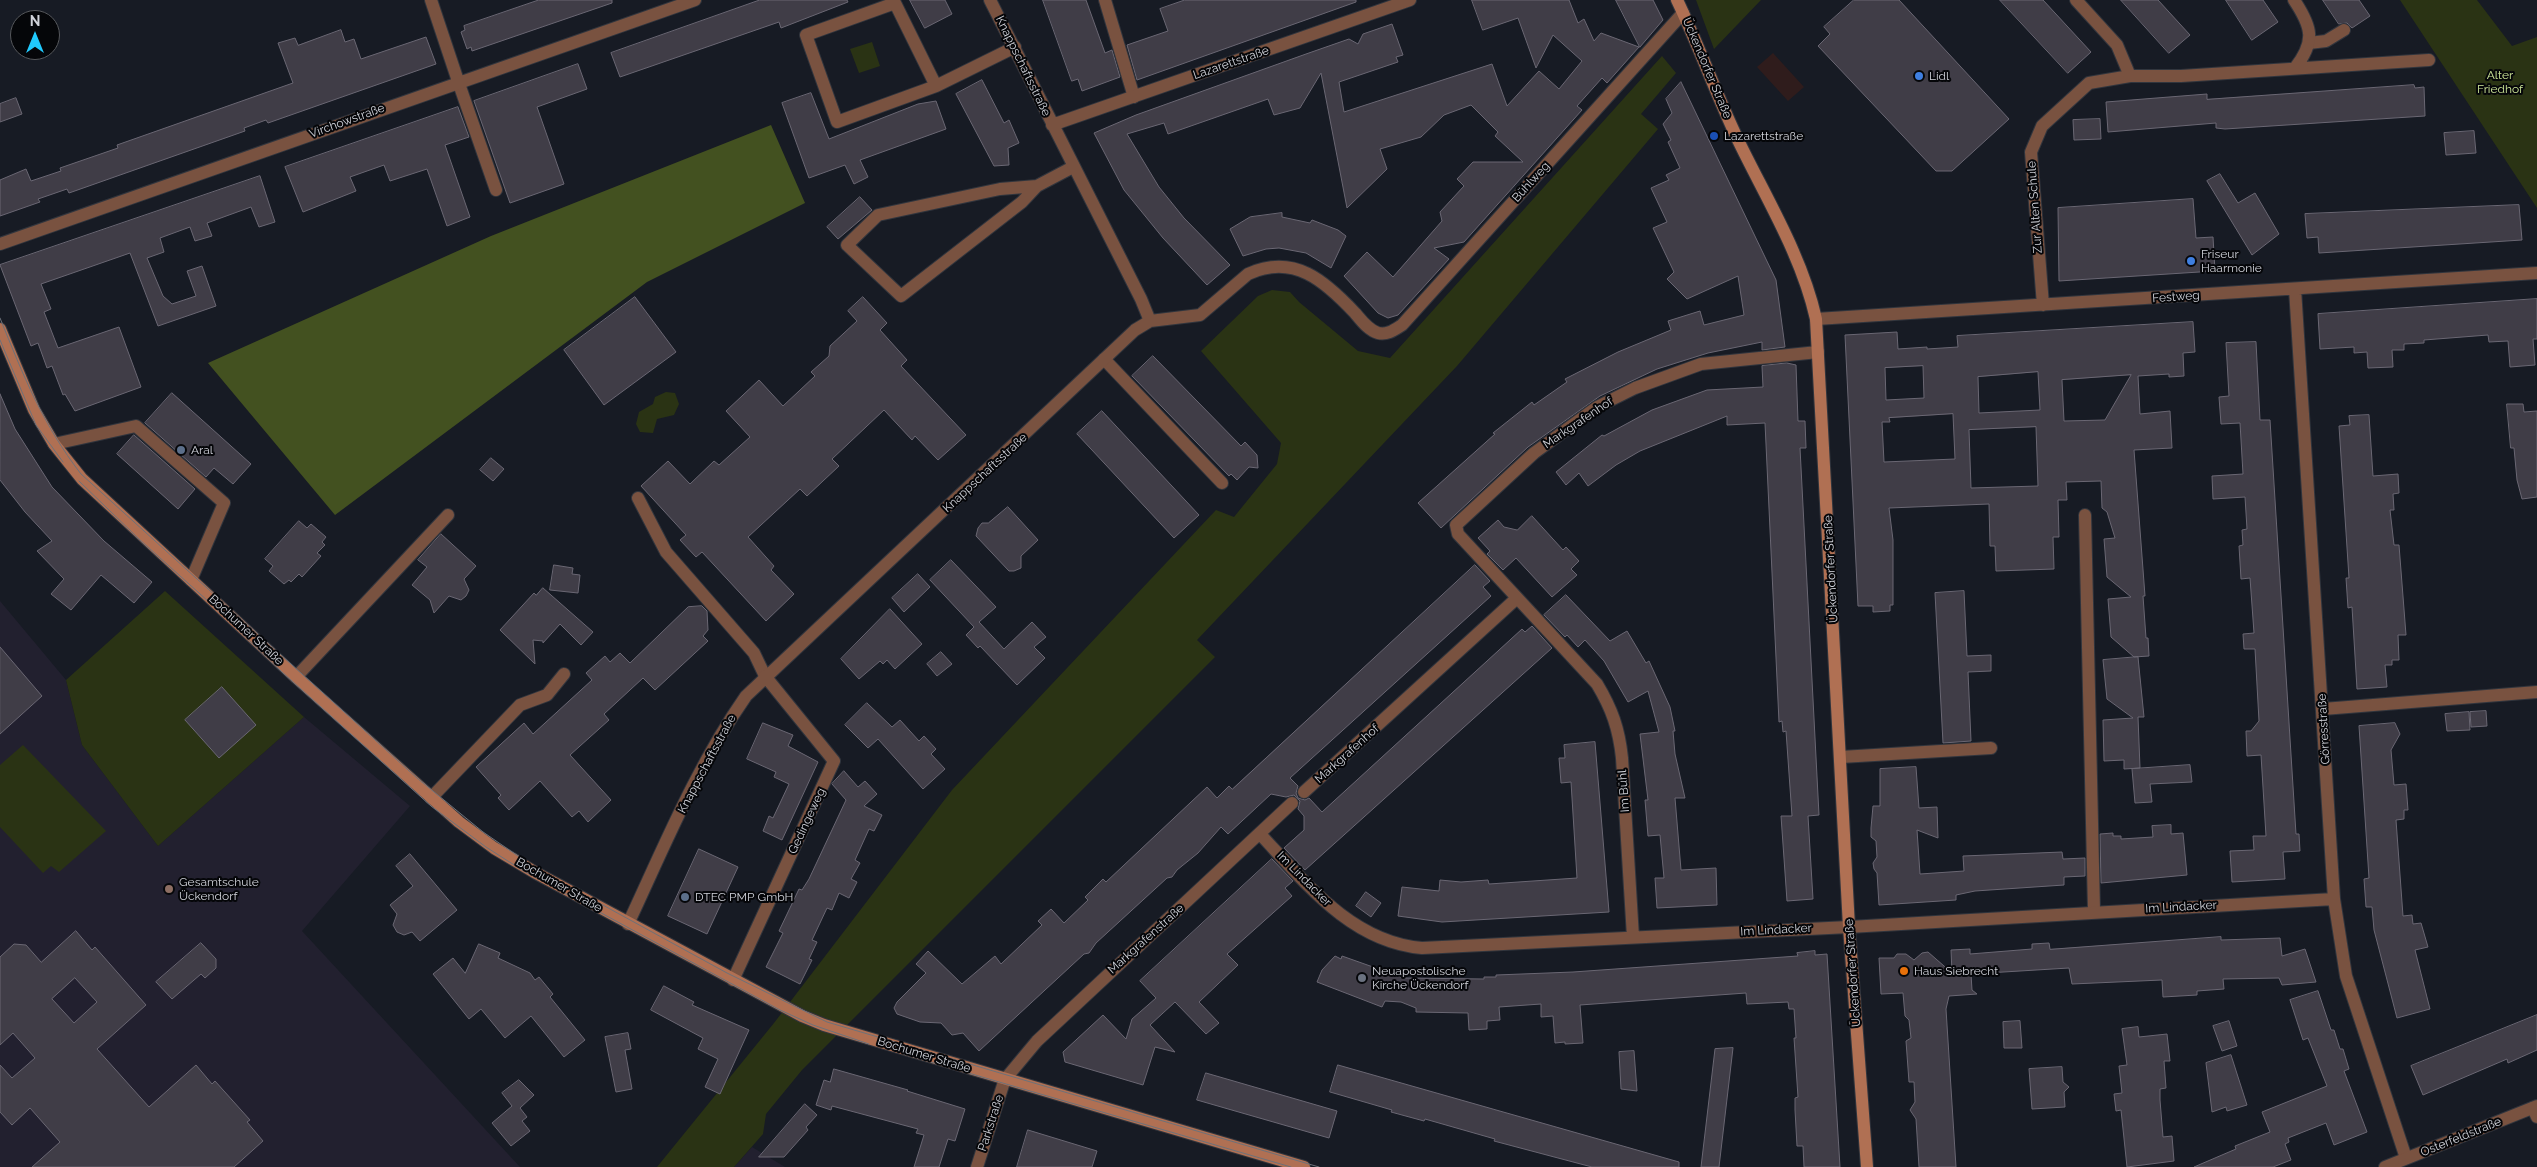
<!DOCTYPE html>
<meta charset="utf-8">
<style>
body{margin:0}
#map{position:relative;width:2537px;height:1167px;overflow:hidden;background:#171b24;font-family:Raleway,sans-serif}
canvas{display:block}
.north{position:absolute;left:10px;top:10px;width:50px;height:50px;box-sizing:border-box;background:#050609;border:1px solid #56585c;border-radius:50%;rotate:0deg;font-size:14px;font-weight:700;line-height:20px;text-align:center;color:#d0d2d9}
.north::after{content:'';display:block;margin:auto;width:18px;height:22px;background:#20c9fd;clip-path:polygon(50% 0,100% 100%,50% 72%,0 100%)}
</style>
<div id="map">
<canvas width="2537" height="1167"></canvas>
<div class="north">N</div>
</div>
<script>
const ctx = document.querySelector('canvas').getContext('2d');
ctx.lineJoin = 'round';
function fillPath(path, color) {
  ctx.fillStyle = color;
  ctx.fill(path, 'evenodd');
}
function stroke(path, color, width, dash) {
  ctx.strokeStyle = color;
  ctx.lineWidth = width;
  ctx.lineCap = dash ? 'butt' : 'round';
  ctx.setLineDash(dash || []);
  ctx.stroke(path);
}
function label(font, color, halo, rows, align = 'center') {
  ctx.font = font + ' Raleway,sans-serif';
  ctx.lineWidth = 4;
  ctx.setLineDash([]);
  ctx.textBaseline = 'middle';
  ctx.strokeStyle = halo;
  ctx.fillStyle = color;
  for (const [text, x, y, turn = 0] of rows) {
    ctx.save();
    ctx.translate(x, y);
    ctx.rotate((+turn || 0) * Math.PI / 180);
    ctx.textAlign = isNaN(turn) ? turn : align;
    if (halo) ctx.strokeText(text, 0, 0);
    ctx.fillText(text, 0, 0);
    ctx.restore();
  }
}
const industrial = new Path2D(`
 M1773,53L1804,87L1788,101L1757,67Z`);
const education = new Path2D(`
 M0,601L66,680L82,745L158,846L304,717L410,806L302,931L520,1167H0Z
 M752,1147L785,1167H734Z`);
const green = new Path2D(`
 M1696,0H1761L1714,49Z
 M2400,0H2477L2512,46L2537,37V208Z
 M872,42L880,66L859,73L850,49Z
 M1662,56L1676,73L1641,114L1658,129L1457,366L1197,640L1215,657L802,1070L766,1114L763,1134L734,1167H657L774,1023L952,790L1216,510L1234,517L1277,464L1281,443L1201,351L1258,296L1272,290L1290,292L1299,302L1358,351L1390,358Z
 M666,392L675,393L679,404L674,415L657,419L653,433L640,432L636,424L639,412L653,404L655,397Z
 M165,591L304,717L158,846L82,745L66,680Z
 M23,745L106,831L59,872L51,866L43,873L0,827V765Z`);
const forest = new Path2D(`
 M771,125L805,203L647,282L335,515L208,363L491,236Z`);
const building = new Path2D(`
 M539,0H612V3L472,51L471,47L467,49L461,32L465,30L464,26Z
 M760,0H847L848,2L781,28L779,22L620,77L611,53Z
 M910,0H945L952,14L925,28Z
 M1043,0H1086L1105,53L1112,50L1120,77L1082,91L1078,79L1072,81Z
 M1185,0H1356V2L1137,80L1127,45L1168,31L1160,9Z
 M1472,0H1569L1578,23L1584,19L1594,41L1601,33L1639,47L1607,83L1602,78L1577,106L1582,110L1464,242L1434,248L1449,259L1398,315L1388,318L1378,313L1344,276L1367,252L1393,277L1442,221L1440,212L1464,186L1457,179L1473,162H1523L1495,136L1498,132L1471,105L1444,115L1421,137L1380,149L1387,169L1347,208L1321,73L1300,108L1274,115L1268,99L1168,134L1164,123L1127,134L1159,187L1184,218L1230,265L1207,285L1163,238L1124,190L1094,133L1136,115L1306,54L1349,39L1358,44L1363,34L1392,24L1403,55L1396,57L1398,62L1339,82L1344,112L1492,64L1507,106L1539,71L1559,89L1582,61L1553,35L1536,68L1518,18L1483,30Z
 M1616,0H1653L1663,20L1640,47Z
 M1854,0H1899L2009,119L1952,171H1936L1818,46L1830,34L1824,27Z
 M2000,0H2043L2091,52L2068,73Z
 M2121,0H2158L2190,35L2169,53Z
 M2226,0H2263L2278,22L2252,40Z
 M2323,0H2359L2370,16L2352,28L2347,23L2339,24Z
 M341,30L345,42L354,39L361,59L426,37L436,64L268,123L266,120L244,128L245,131L69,193L67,189L38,199L40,202L0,216V180L26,169L31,181L61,171L60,168L118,148L117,145L293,83L278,43L295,38L298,45Z
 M578,64L587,89L537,107L564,184L510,203L474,101Z
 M982,80L1004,123L1009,120L1019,143L1008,148L1009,165L994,166L956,94Z
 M1681,82L1776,280L1785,347L1762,350V342L1708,353L1657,369L1600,396L1528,447L1441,528L1418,503L1495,434L1493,433L1532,402L1534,405L1567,382L1565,379L1618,352L1671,330L1668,321L1700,311L1704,325L1744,315L1738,276L1687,299L1667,279L1674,272L1653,228L1667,222L1651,188L1669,180L1666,175L1680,168L1668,142L1671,140L1663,124L1672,113L1666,99Z
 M2414,85L2415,88L2424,87L2425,116L2225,129L2216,128V123L2108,132L2106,102L2207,94V99Z
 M811,93L829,139L918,104L936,101L946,129L860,160L868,177L854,184L845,165L809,178L782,103Z
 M16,98L22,114L0,122V104Z
 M458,107L469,137L445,145L470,217L447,226L427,169L390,181L384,165L350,177L356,191L303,212L285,167Z
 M2100,119L2101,139L2074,140L2073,120Z
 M2474,131L2476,153L2446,155L2444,133Z
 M2220,174L2238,203L2255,193L2279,234L2252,255L2207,181Z
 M260,176L275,222L259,227L251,207L207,223L212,236L195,241L190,227L160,238L164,252L147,258L163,296L172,304L196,296L187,271L202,266L216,306L158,326L130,253L41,284L51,309L44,312L58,348L119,327L141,387L75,411L65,394L63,395L52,366L47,368L38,343L31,346L0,265Z
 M860,197L872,210L838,239L827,227Z
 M2193,199L2196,238L2213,237L2215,271L2059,281L2058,208Z
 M2519,205L2522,240L2319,253L2318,237L2307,238L2305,214Z
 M1282,213V217L1310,223L1312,220L1338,230L1346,236L1331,268L1306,253L1279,248L1266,249L1243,256L1230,229L1250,217Z
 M635,297L676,352L604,405L564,350Z
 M863,297L887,323L880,330L907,360L901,366L966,435L938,460L915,436L912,440L884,410L832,459L839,466L807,496L800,489L748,537L774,566L771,570L794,594L766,621L702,552L696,557L680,540L686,535L641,486L668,461L690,484L714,461L719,465L750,437L726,411L759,380L783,406L815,376L811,372L829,356L830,346L857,321L848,311Z
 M2537,299V339H2533L2535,365L2510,367L2508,341L2489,342L2488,335L2424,340V343L2404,344V350H2392L2393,367L2368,368L2367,352L2354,353V347L2320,349L2318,314Z
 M2193,322L2195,352L2183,353L2184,376L2169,377V374L2138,376L2140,414L2170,411L2172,448L2134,450L2145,596H2143L2146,638H2148L2149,656L2134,657L2111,637L2108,599L2131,597L2107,577L2104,539L2115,538L2107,512L2102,508L2101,481L2066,482L2067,500H2058L2059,537H2053L2054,569L1996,571L1995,546H1990L1989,504L1889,508L1893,540V605H1890V611L1873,612V606H1858L1845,335L1897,332L1898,349L1927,347V349L1958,347L1957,336ZM1923,366L1924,398L1886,400L1885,368ZM2038,372L2040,410L1979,413L1978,377ZM2131,375L2105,420L2064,421L2062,380ZM1953,414L1955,459L1884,462L1882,422H1890L1889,418ZM2036,427L2038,486L1971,488L1969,430Z
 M2256,342L2260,420H2270L2296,834H2299L2300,851L2283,852L2285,879L2232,882L2230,851L2254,850L2253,836H2266L2261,755L2247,756L2246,731H2251L2259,721L2255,649H2244L2243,634L2254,633L2250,578L2241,579L2239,546L2243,545L2242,530L2247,529L2245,497L2213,499L2212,476L2243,474L2240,423L2221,424L2219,397L2229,396L2226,343Z
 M1153,356L1241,446L1245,442L1257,455L1258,468L1249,467L1237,480L1231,474L1229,476L1132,376Z
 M1787,363L1796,365L1798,421H1805L1806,448H1800L1819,815L1808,816L1813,899L1787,901L1781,816H1792L1786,731L1783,732L1782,721L1779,722L1765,423L1727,425V416L1640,451L1616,465L1588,486L1579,473L1566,485L1556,472L1602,435L1604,436L1652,410L1707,390L1763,387L1762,366Z
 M172,393L251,464L233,484L214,468L206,477L145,423Z
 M0,394L15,429L52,487L104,541L152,582L134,603L101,575L71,610L51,594L64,579L37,551L52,541L25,512L0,480Z
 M2507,404H2523L2524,412L2537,411V497L2522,499L2517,480L2514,448H2511Z
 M1102,411L1199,515L1174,538L1077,434Z
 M2369,415L2373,476L2398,474L2399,493L2393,494L2394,510H2390L2394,545H2399L2406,635H2398L2399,660H2392V665H2385L2387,687L2357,689L2352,607L2348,608L2346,578H2349L2339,426L2350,425L2349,416Z
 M134,435L195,489L178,509L117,454Z
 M491,458L504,469L493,481L480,470Z
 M1008,507L1038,540L1021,556V568L1014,571H1009L976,536L978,528L982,523H988Z
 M1532,516L1563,550L1566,547L1579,561L1571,569L1577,575L1552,597L1516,558L1503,570L1487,554L1490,551L1478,538L1498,520L1504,527L1517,530Z
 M299,521L307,528L311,524L326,537L322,542L325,545L317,553L321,556L302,577L299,574L291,582L289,580L284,584L269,571L273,566L265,559Z
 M441,534L476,566L464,579L469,590L466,596L461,600L449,596L434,613L430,600L412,585L427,567L418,560Z
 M951,560L996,607L979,622L1004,649L1032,622L1046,637L1034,647L1045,658L1017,685L980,646L978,648L966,635L974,627L930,580Z
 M554,565L573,568L572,574L580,575L578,593L550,590Z
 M1475,565L1490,581L1483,587L1491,596L1290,778L1298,786L1296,793L1298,798L1305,800L1309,798L1322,812L1522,629L1525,632L1532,626L1552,648L1305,870L1284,848L1304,830V816L1298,809L1300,801L1294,795L1286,797L1271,794L1228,834L1221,827L1198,853L1177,870L1172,877L1167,878L1096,943L1089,953L1084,954L979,1051L963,1033L952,1035L941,1023L920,1022L897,1014L894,1008L897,1002L926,973L916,964L928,951L962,984L995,956L1001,964L1042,925L1038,921L1051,909L1064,923L1088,900L1085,897L1103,879L1106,882L1207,787L1217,798L1229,786L1232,789Z
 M918,574L930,587L904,612L892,598Z
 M543,588L593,632L581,645L560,624L543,643V641L533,640L535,664L500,630L534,593L536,595Z
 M1964,591L1967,656L1991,655V671L1968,672L1971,741L1943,743L1935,593Z
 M1566,595L1610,641L1627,631L1646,663L1649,661L1670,707L1675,731H1673L1675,754L1685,798H1675L1681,870L1716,868L1717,905L1657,908L1655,878H1664L1660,835L1648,836L1645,800H1648L1640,734L1659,732L1648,691L1628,702L1604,661L1585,640L1578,647L1567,635L1565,637L1544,615Z
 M702,606L707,611L708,630L703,636L708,641L655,690L643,678L604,714L609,720L570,755L611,800L588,822L579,811L572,817L540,781L509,810L498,798L501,795L476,767L524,723L533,734L592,680L586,673L605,656L610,662L620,653L630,663L688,607Z
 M890,609L922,644L895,669L887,660L883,664L880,661L859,679L841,659Z
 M0,647L42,696L0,734Z
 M941,652L952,664L937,676L927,664Z
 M2138,657L2144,717H2138L2140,768L2124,769V760L2104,761L2103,720L2133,718L2107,699L2103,660Z
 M222,687L256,725L219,758L185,720Z
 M867,703L892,727L900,720L919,741L924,736L936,749L931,754L945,769L923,789L878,739L868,748L845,725Z
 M2486,711L2487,726L2471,727L2470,712Z
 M2469,712L2470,730L2447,731L2445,714Z
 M763,723L793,735L788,746L818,762L782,840L763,831L769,816L773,818L789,784L774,777L776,772L747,759Z
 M2395,723L2400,734L2391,750L2394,785L2406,784L2408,810H2404V819L2396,820L2403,916L2412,915L2413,924L2421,923L2428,947L2415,950L2430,1009L2397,1018L2374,930L2372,907H2366L2364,879L2369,878L2359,726Z
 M1595,742L1609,912L1442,922L1398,916L1402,887L1439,891L1440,880L1461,882L1488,880L1489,884L1577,878L1571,782L1561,783L1559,758H1565L1564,745Z
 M2190,765L2192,782L2150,784L2152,802L2135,803L2132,769Z
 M1916,767L1919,808L1937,807L1938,838L1917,830L1920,874L1964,871L1963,856L2062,852L2063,859L2085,858V876L2064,877V885L1975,891L1956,895V900L1879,905L1877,873L1874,869L1873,863L1877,857L1876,841L1871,837V828L1873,806H1880V769Z
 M844,771L858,787L865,781L877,794L864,806L882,815L874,831L869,829L855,860L860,863L851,879L857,882L849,898L839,893L832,910L827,908L812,940L817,942L809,959L812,960L800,984L766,967L783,933L779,931L799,889L802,890L809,879L846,800L832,784Z
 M2171,825V834L2183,833L2187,875L2101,883L2100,834L2113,833V836H2121V839L2153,837L2152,826Z
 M699,849L738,867L707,934L668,916Z
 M410,854L457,910L420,941L412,932L404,935L397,932L393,925L397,914L390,905L413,886L396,866Z
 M1272,859L1293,881L1285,888L1292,896L1227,954L1238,965L1199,1002L1219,1023L1206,1034L1175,1002L1150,1025L1175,1052L1155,1047L1143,1085L1065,1062L1063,1052L1103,1015L1126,1039L1132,1019L1156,998L1140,981Z
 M1366,892L1381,903L1371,917L1356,906Z
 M76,931L92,950L95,947L146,1005L97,1049L149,1107L196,1065L212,1084L215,1081L250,1120L247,1122L263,1141L234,1167H32L60,1142L30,1108L12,1125L0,1112V1065L12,1078L35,1058L13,1033L0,1045V957L14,944L26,945L41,962ZM75,978L97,1002L74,1023L52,999Z
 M2221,937V940L2280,938L2282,956L2305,949L2316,982L2282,985L2279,978L2223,979L2224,989L2197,991V995L2163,997L2162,980L2072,984L2069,968L1971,974L1972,990L1977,994L1949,996L1946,1009L1956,1167H1919L1916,1119L1910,1110L1915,1102L1914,1082H1909L1906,1041L1911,1038L1909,1020L1905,1016L1903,993L1881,994L1879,958H1894L1897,954H1906L1914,960L1922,953L1928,952L1952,973L1951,950L1970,949V954L2032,949V944L2049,943L2050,949Z
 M201,943L216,959V968L205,978L201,974L172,999L156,982Z
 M479,944L500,953L498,958L530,973L535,980L539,977L553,994L550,997L585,1040L564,1057L531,1016L505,1038L481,1009L469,1019L433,974L453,958L465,973Z
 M1815,951V955L1827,954L1840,1167H1804L1803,1146H1797L1795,1110V1098L1798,1097L1794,1038H1796L1794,1009H1789L1788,1002L1747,1004L1746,993L1580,1005L1583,1043L1565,1044V1042L1555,1043L1553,1016L1541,1017V1004L1499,1007L1500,1020L1487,1021V1029L1469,1030L1468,1013L1416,1012V1008L1401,1002L1385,1001L1382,1007L1317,982L1322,970L1335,956L1341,959L1342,956L1404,978L1484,979V977H1496V975L1573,972L1798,956L1797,953Z
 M664,986L694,1002L692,1005L749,1030L720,1094L705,1087L718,1059L698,1049L703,1038L651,1010Z
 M2318,991L2331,1030H2334L2340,1049H2343L2349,1069L2344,1071L2367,1132L2334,1145L2326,1123L2288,1138L2289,1142L2285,1144L2291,1160L2273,1167H2194L2236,1149L2235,1146L2270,1132L2262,1112L2327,1086L2308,1038L2303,1040L2290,1000Z
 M2537,1015V1050L2508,1063L2507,1059L2423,1095L2411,1066Z
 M2020,1021L2022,1048H2004L2003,1022Z
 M2229,1021L2237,1046L2222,1051L2213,1026Z
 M2138,1027L2139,1037L2167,1034L2170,1061H2164L2166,1088L2160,1089V1100L2163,1137L2172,1136L2174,1161L2127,1167L2121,1110L2116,1111L2114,1094L2122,1093L2119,1066L2127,1065L2122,1029Z
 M628,1033L631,1049L625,1050L632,1089L616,1092L605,1037Z
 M1733,1048L1719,1167H1701L1715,1049Z
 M1634,1051L1637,1091L1621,1089L1619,1052Z
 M2231,1055L2247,1105L2227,1111L2226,1107L2212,1112L2206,1063Z
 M1338,1065L1679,1162V1167H1592L1494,1141L1495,1139L1425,1119L1424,1121L1391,1112L1392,1110L1330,1092Z
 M2062,1067L2063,1082L2069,1087L2064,1092L2065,1107L2032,1109L2029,1069Z
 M834,1069L908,1090L907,1091L965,1109L955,1141L948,1139L939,1167H914L924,1135L916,1133L918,1129L832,1106L831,1110L816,1105L824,1080L830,1082Z
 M1206,1073L1337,1111L1329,1138L1197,1100Z
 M519,1080L534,1095L520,1108L527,1117L522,1121L530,1131L511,1146L492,1123L512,1106L502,1093Z
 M805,1104L817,1115L806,1127L808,1130L784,1157H759Z
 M1028,1130L1097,1151L1092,1167H1017Z`);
const service = new Path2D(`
 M1105,0L1134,97
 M2309,43L2326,41L2344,30
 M458,81L496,190
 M936,86L895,3L806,35L837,122L936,86L1015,47
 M1037,186L1000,189L878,215L847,245L901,296L1022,202L1037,186L1073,167
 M1104,359L1222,483
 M54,444L136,426L224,503L191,580
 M638,498L666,552L754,653L765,676
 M2085,515L2094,911
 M296,677L448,515
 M2323,709L2537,692
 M1841,757L1991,748
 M431,798L520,705L547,695L564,674
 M2533,1108L2537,1117`);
const minor = new Path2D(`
 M431,0L458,81
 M2076,0L2117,45L2130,76
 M2294,0C2312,27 2316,41 2295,68
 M1052,125L1410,0
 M0,244L695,0
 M2295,289L2334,899L2346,976L2406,1158
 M2043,305L2031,152L2042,126L2089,83L2130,76H2181L2429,60
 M1816,319L2537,273
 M1150,321L1200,315L1248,274C1294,253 1325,281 1355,313C1361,320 1368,330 1378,333C1388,335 1394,330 1402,325L1683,13
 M1304,792L1517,598
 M1260,834C1305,882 1351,942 1422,948L1849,927L2334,899
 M628,924C664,847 697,766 746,696L1135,330L1150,321L1141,299L990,0
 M1633,937L1622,758C1619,729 1612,709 1597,684L1458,534L1456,525L1534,453L1597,407L1635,388L1701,364L1818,352
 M733,980L834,761L765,676
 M977,1167L1003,1085L1007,1077L1037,1041L1292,803`);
const tertiary = new Path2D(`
 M2385,1167L2537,1106`);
const secondary = new Path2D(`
 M1677,0C1699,46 1716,94 1738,140C1766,198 1802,256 1816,319L1849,927L1867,1167
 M0,329L34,410L54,444L82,479L296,677L459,822L494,848L536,873L802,1016L824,1025L1304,1167`);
const tram = new Path2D(`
 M0,318C23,375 43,425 81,474L417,778L483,832L537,869L727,973L827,1022L1319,1167
 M0,340L36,425L63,462
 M79,481L139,539L209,602L281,671L431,806L486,847L522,870L780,1010L813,1025L869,1044
 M903,1054L1291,1167`);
const markers = [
 [1919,76,5,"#3f7fe0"],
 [1714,136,5,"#1a4fb4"],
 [2191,261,5,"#3f7fe0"],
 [181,450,5,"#5c6f8a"],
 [169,889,5,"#8d6e63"],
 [685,897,5,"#5c6f8a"],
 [1904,971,5,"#e8710a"],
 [1362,978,5,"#6b7280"]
];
const streetNames = [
 ["Lazarettstraße",1231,63,-19],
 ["Knappschaftsstraße",1023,66,64],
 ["Ückendorfer Straße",1707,68,67],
 ["Virchowstraße",347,121,-20],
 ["Bühlweg",1531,182,-48],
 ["Zur Alten Schule",2035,207,-94],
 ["Festweg",2176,297,-4],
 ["Markgrafenhof",1578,423,-34],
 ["Knappschaftsstraße",985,473,-43],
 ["Ückendorfer Straße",1831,569,-93],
 ["Bochumer Straße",246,630,43],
 ["Görresstraße",2324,729,-93],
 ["Markgrafenhof",1347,754,-42],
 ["Knappschaftsstraße",707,764,-62],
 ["Im Bühl",1624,791,-94],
 ["Gedingeweg",807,821,-65],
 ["Im Lindacker",1304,879,45],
 ["Bochumer Straße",559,885,30],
 ["Im Lindacker",2181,907,-3],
 ["Im Lindacker",1776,930,-3],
 ["Markgrafenstraße",1146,939,-42],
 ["Ückendorfer Straße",1853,973,-94],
 ["Bochumer Straße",924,1055,17],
 ["Parkstraße",991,1123,-72],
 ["Osterfeldstraße",2461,1137,-22]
];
const parkNames = [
 ["Alter",2500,75],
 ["Friedhof",2500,89]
];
const poiNames = [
 ["Lidl",1929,76],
 ["Lazarettstraße",1724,136],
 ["Friseur",2201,254],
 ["Haarmonie",2201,268],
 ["Aral",191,450],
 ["Gesamtschule",179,882],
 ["Ückendorf",179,896],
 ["DTEC PMP GmbH",695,897],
 ["Neuapostolische",1372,971],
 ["Kirche Ückendorf",1372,985],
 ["Haus Siebrecht",1914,971]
];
fillPath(industrial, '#2f1c1c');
fillPath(education, '#22202f');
fillPath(green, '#2a3314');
fillPath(forest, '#435120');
fillPath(building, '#403d47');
stroke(building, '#6a6773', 1);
stroke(service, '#31353d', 14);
stroke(minor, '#31353d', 14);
stroke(tertiary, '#31353d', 14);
stroke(secondary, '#31353d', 14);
stroke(service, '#795240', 12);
stroke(minor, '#795240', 12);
stroke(tertiary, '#795240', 12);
stroke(secondary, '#b07053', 12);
stroke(tram, '#6d7179', 1);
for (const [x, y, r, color] of markers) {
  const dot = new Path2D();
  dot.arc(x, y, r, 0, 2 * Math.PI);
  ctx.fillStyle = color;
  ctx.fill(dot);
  stroke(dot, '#050609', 2);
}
label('12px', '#d0d2d9', '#050609', streetNames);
label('12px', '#cee799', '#050609', parkNames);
label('12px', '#d0d2d9', '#050609', poiNames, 'left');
</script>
